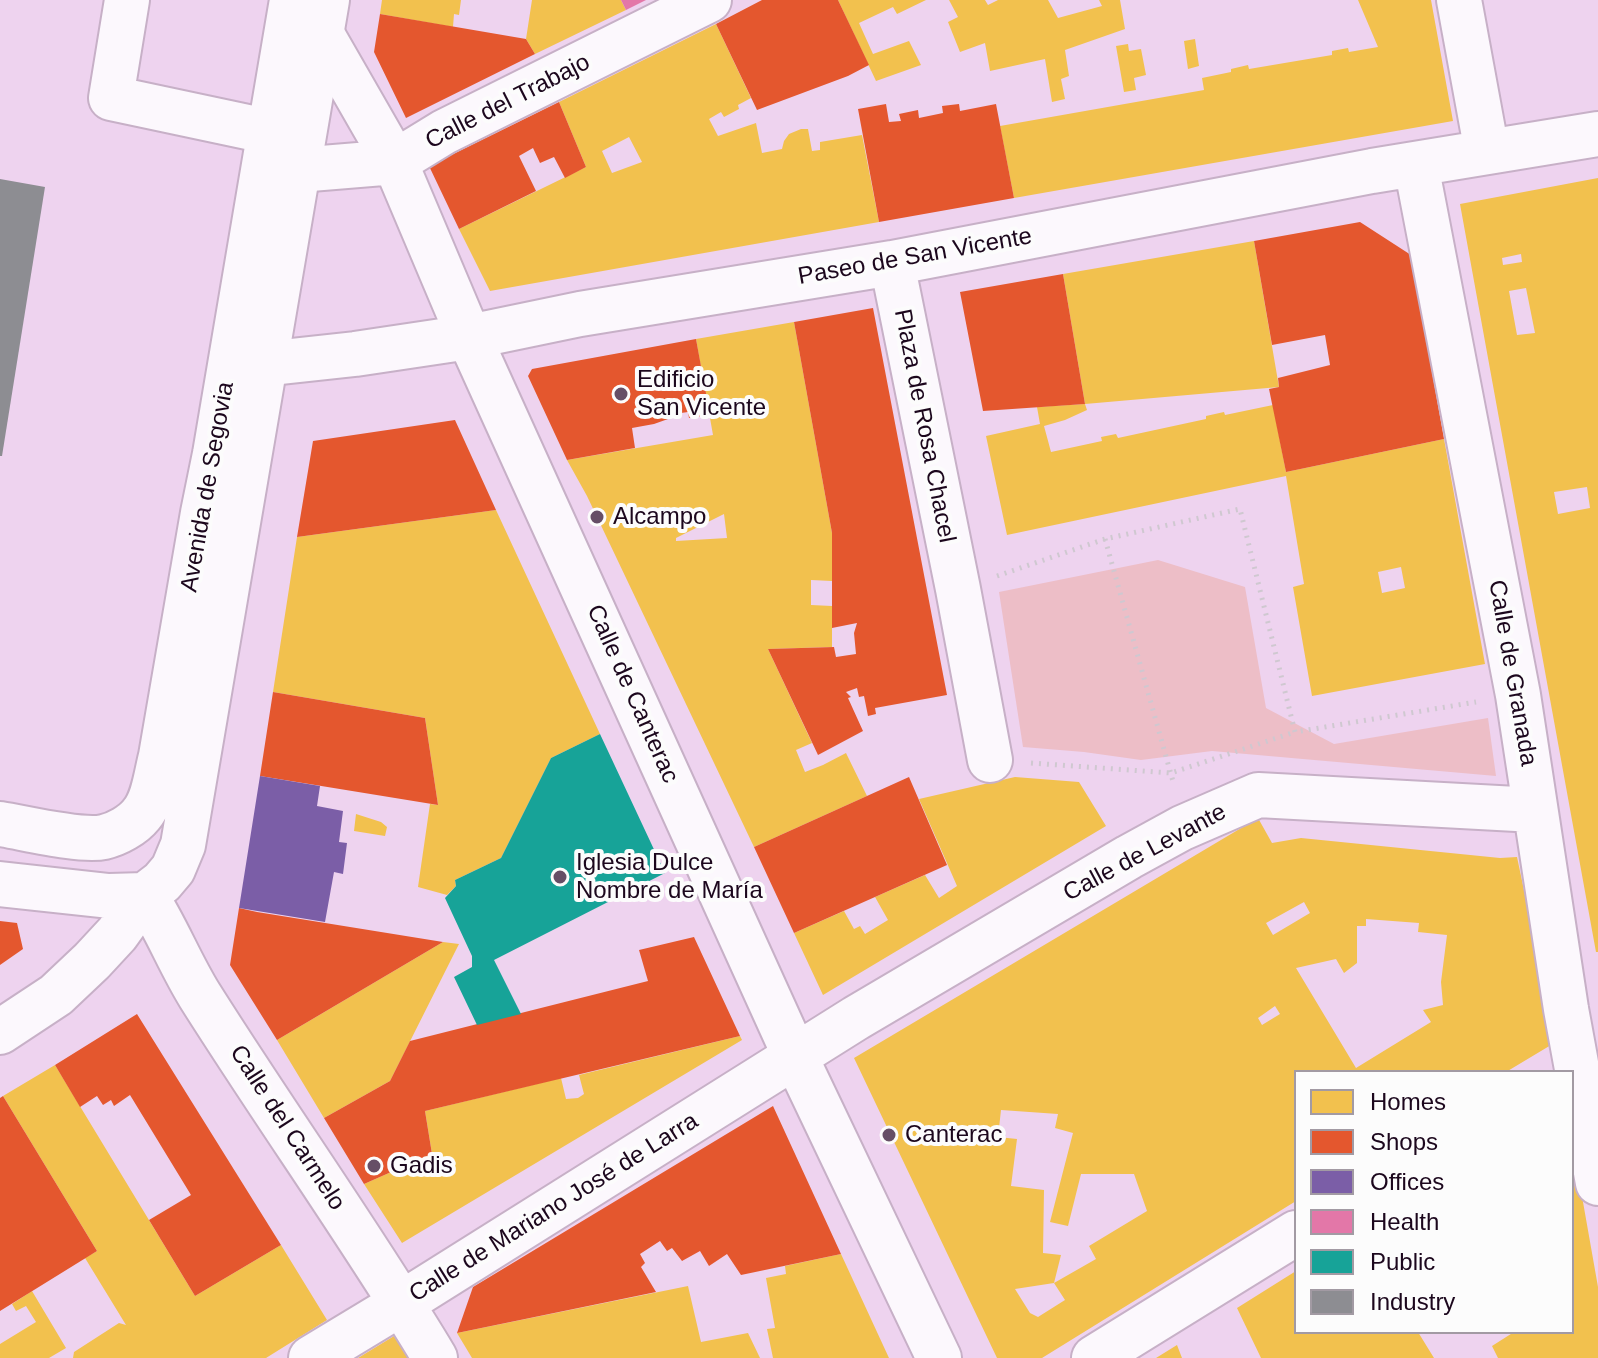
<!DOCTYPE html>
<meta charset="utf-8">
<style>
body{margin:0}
#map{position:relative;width:1598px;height:1358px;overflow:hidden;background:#eed3ef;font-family:Helvetica,sans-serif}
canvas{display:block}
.legend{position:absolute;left:1294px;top:1070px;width:280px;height:264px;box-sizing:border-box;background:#fcfcfc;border:2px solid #a29aa3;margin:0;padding:10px 14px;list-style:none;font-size:24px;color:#1c071d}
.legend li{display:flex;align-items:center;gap:16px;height:40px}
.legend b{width:40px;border:2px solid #a29aa3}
</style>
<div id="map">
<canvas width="1598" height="1358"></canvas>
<ul class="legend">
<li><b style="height:22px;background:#f2c14e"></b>Homes</li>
<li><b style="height:22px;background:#e4572e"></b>Shops</li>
<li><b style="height:22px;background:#7b5ea7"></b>Offices</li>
<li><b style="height:22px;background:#e377a8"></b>Health</li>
<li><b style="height:22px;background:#17a398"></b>Public</li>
<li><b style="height:22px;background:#8d8d92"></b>Industry</li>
</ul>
</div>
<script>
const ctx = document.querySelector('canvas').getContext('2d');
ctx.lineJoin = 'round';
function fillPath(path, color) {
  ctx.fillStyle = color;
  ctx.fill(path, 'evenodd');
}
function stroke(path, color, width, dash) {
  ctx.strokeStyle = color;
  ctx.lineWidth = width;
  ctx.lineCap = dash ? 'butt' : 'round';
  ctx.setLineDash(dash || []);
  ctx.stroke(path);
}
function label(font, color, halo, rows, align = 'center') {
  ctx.font = font + ' Helvetica,sans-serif';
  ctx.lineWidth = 8;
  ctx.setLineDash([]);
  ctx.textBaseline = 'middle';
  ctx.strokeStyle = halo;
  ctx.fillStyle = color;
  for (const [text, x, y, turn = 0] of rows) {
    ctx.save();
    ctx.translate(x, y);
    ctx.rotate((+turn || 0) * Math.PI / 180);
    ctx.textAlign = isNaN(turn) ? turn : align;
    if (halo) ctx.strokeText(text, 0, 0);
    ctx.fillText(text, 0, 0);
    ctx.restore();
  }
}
const green = new Path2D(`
 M1158,560L1245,587L1266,708L1334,744L1488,718L1496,776L1212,751L1141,760L1084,752L1023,747L999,592Z`);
const homes = new Path2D(`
 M382,0H461L459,15L454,14L453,27L380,14Z
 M532,0H621L626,10L535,54L526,39Z
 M838,0H926L897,14L893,7L859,23L873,54L909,41L921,65L876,81Z
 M949,0H985L988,5L998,0H1048L1058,18L1102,6L1099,0H1120L1125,29L1065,50L1069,76L1061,79L1065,99L1052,102L1045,59L990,71L985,43L960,52L948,22L958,17Z
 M1358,0H1431L1453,121L1014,198L1000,126L1204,90L1202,78L1231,72V69L1248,65L1249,69L1332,55V51L1348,48L1349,52L1378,47Z
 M716,24L751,98L738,105L739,109L724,117L721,112L709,119L718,136L756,123L762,153L782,149L784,141L789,134L801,129H808L812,151L820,150V142L862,135L879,222L490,291L459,229L586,167L559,102ZM629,137L642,162L612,173L602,151Z
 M1195,39L1199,66L1188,69L1184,41Z
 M1128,44L1129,51L1141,49L1146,75L1134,78L1136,90L1124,92L1116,46Z
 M1598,178V952H1596L1460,204ZM1521,254L1522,262L1503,265L1502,258ZM1526,288L1535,333L1517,335L1509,291ZM1587,487L1590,508L1558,514L1554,492Z
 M1254,241L1279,387L1085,404L1063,274Z
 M794,322L832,533V581L811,580V605L832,606V647L768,649L812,743L796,750L805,772L823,765L846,753L867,796L754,847L587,496L567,460L713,435L696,339ZM724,514L727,538L676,541V538Z
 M1085,404L1087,410L1065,420L1044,426L1051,452L1102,441L1101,437L1116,434L1118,438L1206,419V416L1224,412L1225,415L1273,405L1286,472L1444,439L1485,664L1312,696L1293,587L1304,584L1286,476L1007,535L986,436L1040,424L1037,407ZM1401,567L1405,588L1382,593L1378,572Z
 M496,510L600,734L551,758L501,858L455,880L456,886L447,895L418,887L430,804L438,805L425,718L273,692L297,537Z
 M1015,777L1079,782L1106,826L823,995L794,933L844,911L854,929L860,926L865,934L888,920L875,897L925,875L939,898L957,886L919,799Z
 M356,814L381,822L387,827L385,836L354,831Z
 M1258,818L1272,843L1301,838L1500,858L1517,857L1556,1042L1506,1072H1296V1201L1042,1358H997L854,1058ZM1304,902L1310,913L1273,935L1266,923ZM1366,919L1419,923L1418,932L1447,935L1441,982L1443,1005L1423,1010L1431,1022L1356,1068L1296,968L1336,959L1344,973L1357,963V926H1366ZM1275,1006L1280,1014L1262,1025L1258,1018ZM1001,1110L1058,1114L1055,1128L1073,1133L1050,1222L1068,1226L1081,1174H1134L1147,1211L1089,1246L1096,1259L1054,1283L1061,1255L1043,1253L1044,1190L1011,1186L1017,1139L998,1137ZM1054,1283L1065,1300L1038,1317L1030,1313L1015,1289Z
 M443,942L459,944L390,1081L324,1118L277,1040Z
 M740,1036L742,1040L402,1243L364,1184L432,1154L425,1111L561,1078L566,1099L578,1098L584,1094L579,1075Z
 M55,1065L195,1296L281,1245L327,1320L266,1358H73L74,1352L119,1323L126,1325L85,1258L97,1251L3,1096Z
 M1574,1151L1598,1287V1358H1498L1492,1346L1514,1332H1572V1152Z
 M841,1254L889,1358H773L767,1329L775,1328L766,1278L786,1274L785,1266Z
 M1296,1271V1332H1418L1434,1358H1261L1237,1308Z
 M688,1286L701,1342L748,1333L760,1358H472L457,1333Z
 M32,1291L66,1348L49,1358H0V1344L36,1322L26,1306L16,1311L12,1304Z
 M399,1333L414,1358H358Z
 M1177,1345L1182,1358H1156Z`);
const shops = new Path2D(`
 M762,0H838L869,65L848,76L757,110L716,24Z
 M380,14L526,39L535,54L406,118L374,52Z
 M559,102L586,167L565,178L554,157L540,163L533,148L519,156L536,191L459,229L429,166Z
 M886,104L889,122L901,121L899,114L918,110L919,118L943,113L942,106L959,104L960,111L996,104L1014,198L879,222L858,109Z
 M1360,222L1411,255L1444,439L1286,472L1269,389L1279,387L1278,378L1330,365L1325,335L1272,345L1254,241Z
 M1063,274L1085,404L983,411L960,292Z
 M873,308L947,695L875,708L876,714L868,716L864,696L859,697L857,688L846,692L851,697L848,698L863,731L818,755L768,649L834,647L836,657L856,654L854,633L857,623L832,628V533L794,322Z
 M696,339L710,415L689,418L688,412L674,414L668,419L654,424L632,428L635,448L567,460L528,376L532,369Z
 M455,420L496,510L297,537L313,441Z
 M273,692L425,718L438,805L260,776Z
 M909,777L947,865L794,933L754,847Z
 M239,908L257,912L443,942L277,1040L230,965Z
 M0,921L17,923L23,949L0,965Z
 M694,937L740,1036L425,1111L432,1154L364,1184L324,1118L390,1081L410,1041L648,981L639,950Z
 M137,1014L281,1245L195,1296L149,1220L191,1195L130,1095L114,1106L111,1100L103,1105L97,1096L80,1107L55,1065Z
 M3,1096L97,1251L0,1311V1098Z
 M773,1106L841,1254L741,1275L727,1254L709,1266L700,1251L682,1261L672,1248L667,1251L660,1241L640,1254L645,1263L641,1267L656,1292L457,1333L473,1287Z`);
const offices = new Path2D(`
 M260,776L320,786L317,806L343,811L339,842L347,843L343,874L334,872L325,922L239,908Z`);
const health = new Path2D(`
 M621,0H646L626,10Z`);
const public = new Path2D(`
 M600,734L665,873L494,960L521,1014L477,1025L454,977L472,967V956L445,898L456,886L455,880L501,858L551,758Z`);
const industry = new Path2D(`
 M0,179L45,187L2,456H0Z`);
const path = new Path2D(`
 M1105,539L1174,785
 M997,576L1105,539L1240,509L1295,732L1476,702
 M1031,763L1171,773L1295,732`);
const minor = new Path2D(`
 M127,0L111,98L271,132
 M1459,0L1487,152
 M321,33L395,162L469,337L795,1056L939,1358
 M1416,165L1518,695L1566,1009L1598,1183
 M298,170L395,162L444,132L709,0
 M892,263L958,589L990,760
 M231,363L263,364L355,354L469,337L580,314L892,263L1372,171L1598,134
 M145,895C166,927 180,964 200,996C277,1118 361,1235 435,1358
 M311,1358L402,1303L856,1018L1129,857L1182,828L1258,795L1535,810
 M1094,1358L1296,1233`);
const major = new Path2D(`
 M0,824C25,828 81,842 104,837C117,834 133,825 141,815C154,800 156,775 161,756L203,513L215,454L292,0
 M0,884L109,896L145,895
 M0,1032L56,995L92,961L117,934L145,895L162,882L173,869L183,845L327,0`);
const markers = [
 [621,394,8,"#664e66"],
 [597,517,8,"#664e66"],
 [560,877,8,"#664e66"],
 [889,1135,8,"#664e66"],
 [374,1166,8,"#664e66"]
];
const streetNames = [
 ["Calle del Trabajo",508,102,-27],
 ["Paseo de San Vicente",915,257,-10],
 ["Plaza de Rosa Chacel",924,426,79],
 ["Avenida de Segovia",208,487,-80],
 ["Calle de Granada",1512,673,80],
 ["Calle de Canterac",632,694,66],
 ["Calle de Levante",1145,853,-28],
 ["Calle del Carmelo",287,1128,57],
 ["Calle de Mariano José de Larra",554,1208,-32]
];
const poiNames = [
 ["Edificio",637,380],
 ["San Vicente",637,408],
 ["Alcampo",613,517],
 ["Iglesia Dulce",576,863],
 ["Nombre de María",576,891],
 ["Canterac",905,1135],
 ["Gadis",390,1166]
];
fillPath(green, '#edbec7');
fillPath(homes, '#f2c14e');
fillPath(shops, '#e4572e');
fillPath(offices, '#7b5ea7');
fillPath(health, '#e377a8');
fillPath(public, '#17a398');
fillPath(industry, '#8d8d92');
stroke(minor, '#c7b0c7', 48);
stroke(major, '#c7b0c7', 48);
stroke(path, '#cfc8d0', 5, [2, 6]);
stroke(minor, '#fcf8fd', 44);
stroke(major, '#fcf8fd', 44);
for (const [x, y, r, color] of markers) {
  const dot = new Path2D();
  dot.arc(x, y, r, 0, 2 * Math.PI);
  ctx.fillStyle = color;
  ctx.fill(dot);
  stroke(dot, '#fcfcfc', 3);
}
label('24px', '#1c071d', '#fcfcfc', streetNames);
label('24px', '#1c071d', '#fcfcfc', poiNames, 'left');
</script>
